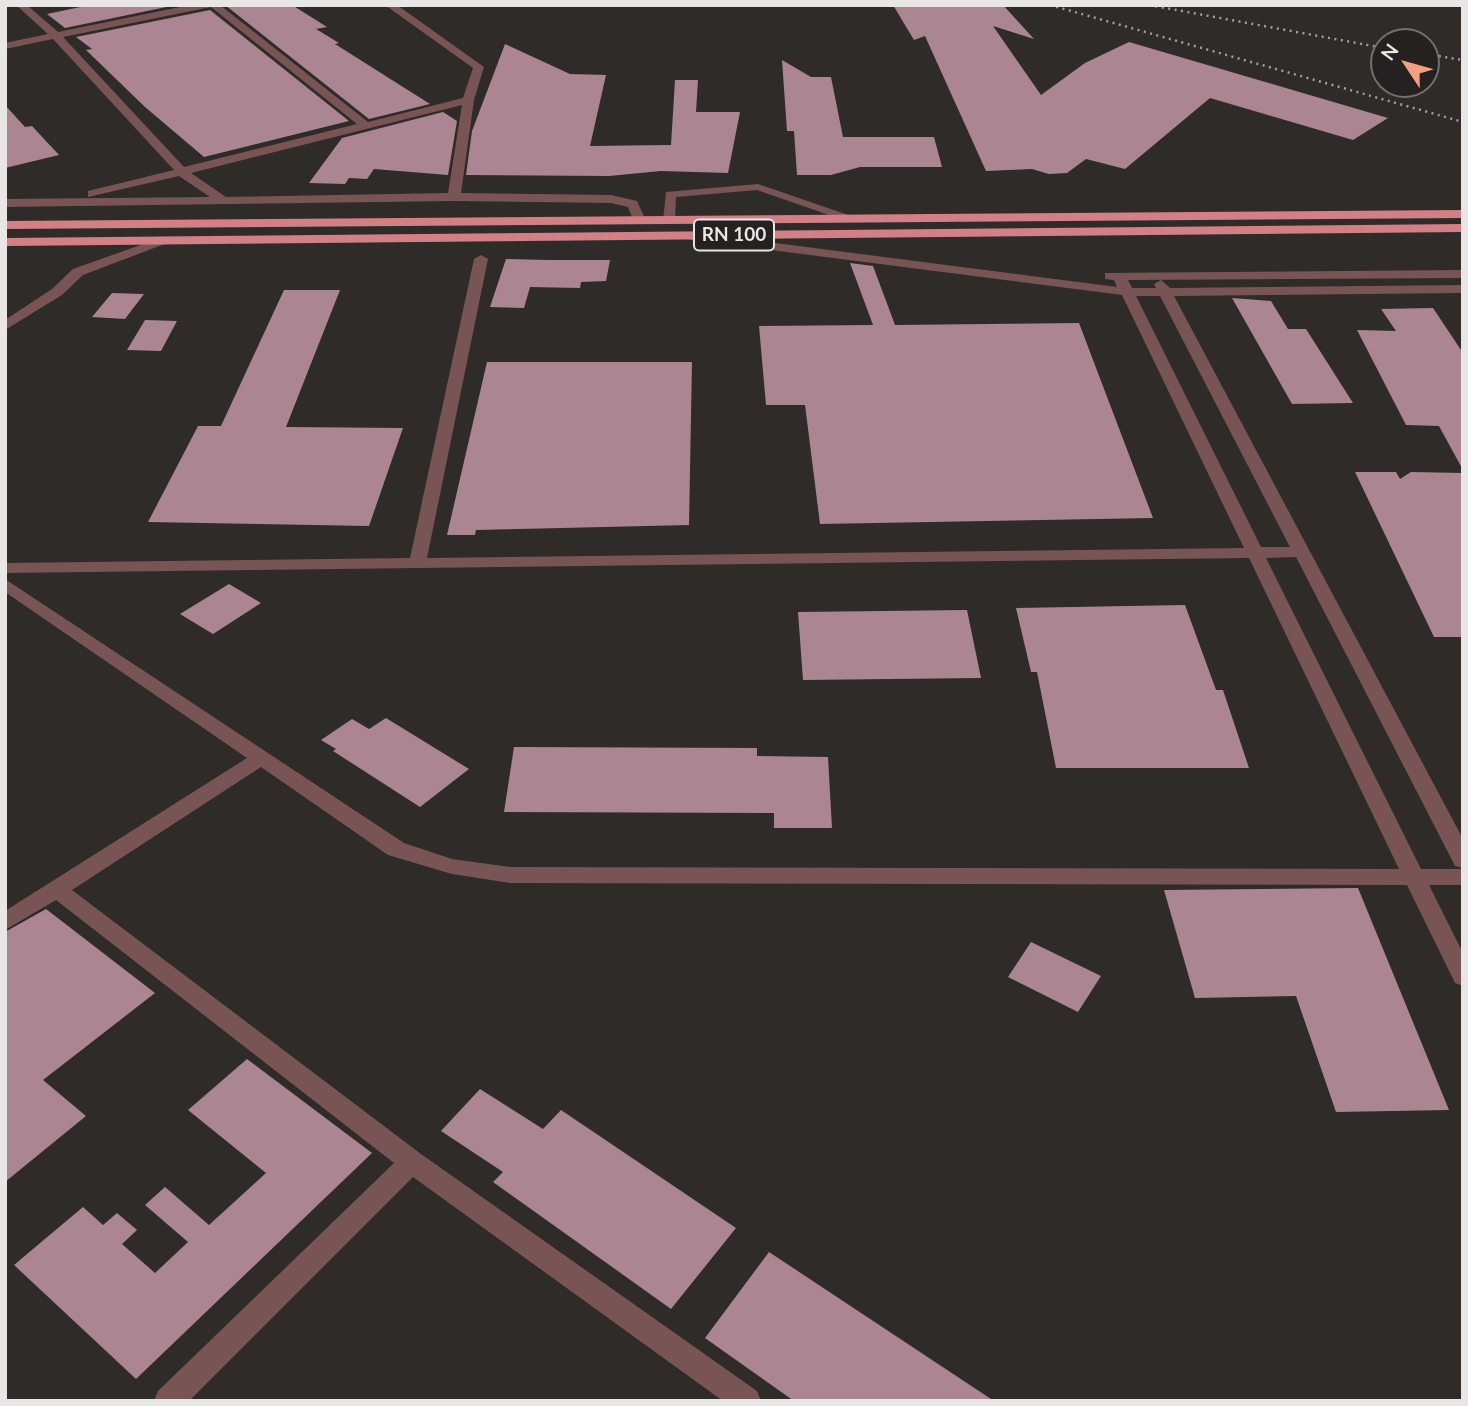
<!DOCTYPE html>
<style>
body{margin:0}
#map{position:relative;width:1468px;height:1406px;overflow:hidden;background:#2e2b29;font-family:Lato,sans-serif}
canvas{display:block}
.frame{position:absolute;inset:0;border:7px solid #e9e7e6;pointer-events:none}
.north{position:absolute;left:1370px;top:28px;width:70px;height:70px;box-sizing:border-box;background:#242120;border:2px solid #73706f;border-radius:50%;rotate:306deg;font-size:19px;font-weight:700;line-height:28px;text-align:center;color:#e9e7e6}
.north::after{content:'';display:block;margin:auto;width:24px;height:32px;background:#f2a07f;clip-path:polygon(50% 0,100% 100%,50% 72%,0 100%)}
</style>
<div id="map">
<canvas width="1468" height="1406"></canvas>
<div class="frame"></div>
<div class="north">N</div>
</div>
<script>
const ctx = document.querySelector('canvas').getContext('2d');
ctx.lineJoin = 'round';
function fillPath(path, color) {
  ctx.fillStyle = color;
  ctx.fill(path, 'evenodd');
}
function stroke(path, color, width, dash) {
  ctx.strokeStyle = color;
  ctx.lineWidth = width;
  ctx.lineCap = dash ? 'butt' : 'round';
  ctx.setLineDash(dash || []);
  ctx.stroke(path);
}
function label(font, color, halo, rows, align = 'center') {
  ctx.font = font + ' Lato,sans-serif';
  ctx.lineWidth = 7;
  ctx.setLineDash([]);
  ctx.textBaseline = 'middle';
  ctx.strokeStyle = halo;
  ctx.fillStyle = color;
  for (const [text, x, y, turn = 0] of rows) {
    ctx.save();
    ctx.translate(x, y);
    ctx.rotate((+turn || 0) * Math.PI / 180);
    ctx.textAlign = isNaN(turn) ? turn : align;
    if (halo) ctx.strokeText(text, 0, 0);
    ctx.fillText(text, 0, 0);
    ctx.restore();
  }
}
const building = new Path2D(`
 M90,5H176L65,28L47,14Z
 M225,5H292L327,27L316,29L339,43L335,44L430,104L369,119Z
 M893,5H1003L1034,39L993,26L1041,95L1085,63L1129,42L1388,118L1353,140L1210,98L1125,169L1086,159L1067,173L1049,174L1032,169L986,171L925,36L914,40Z
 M210,10L349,121L204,157L145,107L86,50L92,49L76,37Z
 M505,44L570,74L606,75L590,146L671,145L675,80H698L696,112H740L728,173L661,171L609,176L466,175L472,131Z
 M782,60L811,77H831L843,137H934L942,167H860L831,175H797L794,131H787Z
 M5,105L25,127L32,126L59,155L5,168Z
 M443,112L457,121L448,175L374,169L367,179L349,178L345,184L309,183L342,138Z
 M506,259L549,260H610L606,281L581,282L580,288L530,287L524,308L490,307Z
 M850,263L873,266L895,325L1079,323L1153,518L820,524L805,405H766L759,326L873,325Z
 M284,290H340L286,427L403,428L369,526L148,522L198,426H221Z
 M112,293L144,294L125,319L92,317Z
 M1232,298L1271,301L1288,329H1306L1353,403L1292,404Z
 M1433,308L1463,353V470L1439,426L1406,425L1357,330L1396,331L1381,309Z
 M145,320L177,321L161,351L127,350Z
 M487,362H692L689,525L476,530L475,535H447Z
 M1355,472H1396L1400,479L1411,472L1463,473V637H1434Z
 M229,584L261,603L213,634L180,614Z
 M1185,605L1216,690H1223L1249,768H1056L1037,672H1031L1016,608Z
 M967,610L981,678L803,680L798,612Z
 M386,718L469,769L420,807L333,751L336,749L321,740L352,719L369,729Z
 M514,747L757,748V756L828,757L832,828H774V813L504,812Z
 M1358,888L1449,1110L1336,1112L1296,996L1195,998L1164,890Z
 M46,909L155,993L43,1080L86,1116L5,1182V932Z
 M1031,942L1101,976L1078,1012L1008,977Z
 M247,1059L372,1153L136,1379L14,1265L83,1207L103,1225L117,1213L137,1230L122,1244L155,1273L188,1242L145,1205L165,1187L209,1225L266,1173L188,1110Z
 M480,1089L543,1129L561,1110L736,1228L671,1309L493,1182L503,1172L441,1131Z
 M769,1252L994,1401H794L705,1338Z`);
const service = new Path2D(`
 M758,184L857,218L859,220L849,222L757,190L676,197L675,221L669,224L663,221L666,192Z`);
const minor = new Path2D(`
 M16,5H27L58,32L190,5H220L368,122L463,98L473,68L385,5H397L484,67L474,100L461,193L611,195L637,201L646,221L635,224L628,207L611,203L454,201L5,207V199L210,197L179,176L88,197V191L174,170L53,39L5,49V43L48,34ZM211,7L357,124L184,167L63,37ZM462,105L448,193L226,197L191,173Z
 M690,232L1117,287L1114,280L1105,279V273L1463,270V278L1128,280L1132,288H1156L1154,284L1161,280L1170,288L1463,285V293L1174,296L1463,839V868L1455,866L1452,860L1296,557L1266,558L1421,869H1463V885H1429L1463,953V986L1455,983L1407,885L510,883L452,874L388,855L261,767L72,890L421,1154L757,1391L761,1401H723L413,1177L189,1401H154L158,1391L394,1163L56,900L5,930V911L247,758L5,592V579L404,843L452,859L510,867L1399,869L1249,558L5,573V563L410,558L474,259L481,255L488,259L427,558L1244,548L1122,295L685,239L684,236ZM1136,296H1160L1290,547H1261Z
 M163,237L175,240L83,275L62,295L5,330V320L52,289L73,269Z`);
const trunk = new Path2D(`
 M1463,210V218L5,229V221Z
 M1463,224V232L5,246V238Z`);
const rail = new Path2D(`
 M1050,5L1463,122
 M1149,5L1384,48
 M1426,54L1463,60`);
const shields = [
 [734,235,80]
];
const shieldNames = [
 ["RN 100",734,235]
];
fillPath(building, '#ab8692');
fillPath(service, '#785455');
fillPath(minor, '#785455');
fillPath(trunk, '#d28086');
stroke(rail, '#a3a1a0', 2.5, [2, 4.5]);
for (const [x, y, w] of shields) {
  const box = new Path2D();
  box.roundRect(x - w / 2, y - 15.5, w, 31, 5);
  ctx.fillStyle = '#242120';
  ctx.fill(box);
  stroke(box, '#e9e7e6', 2);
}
label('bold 19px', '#e9e7e6', null, shieldNames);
</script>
